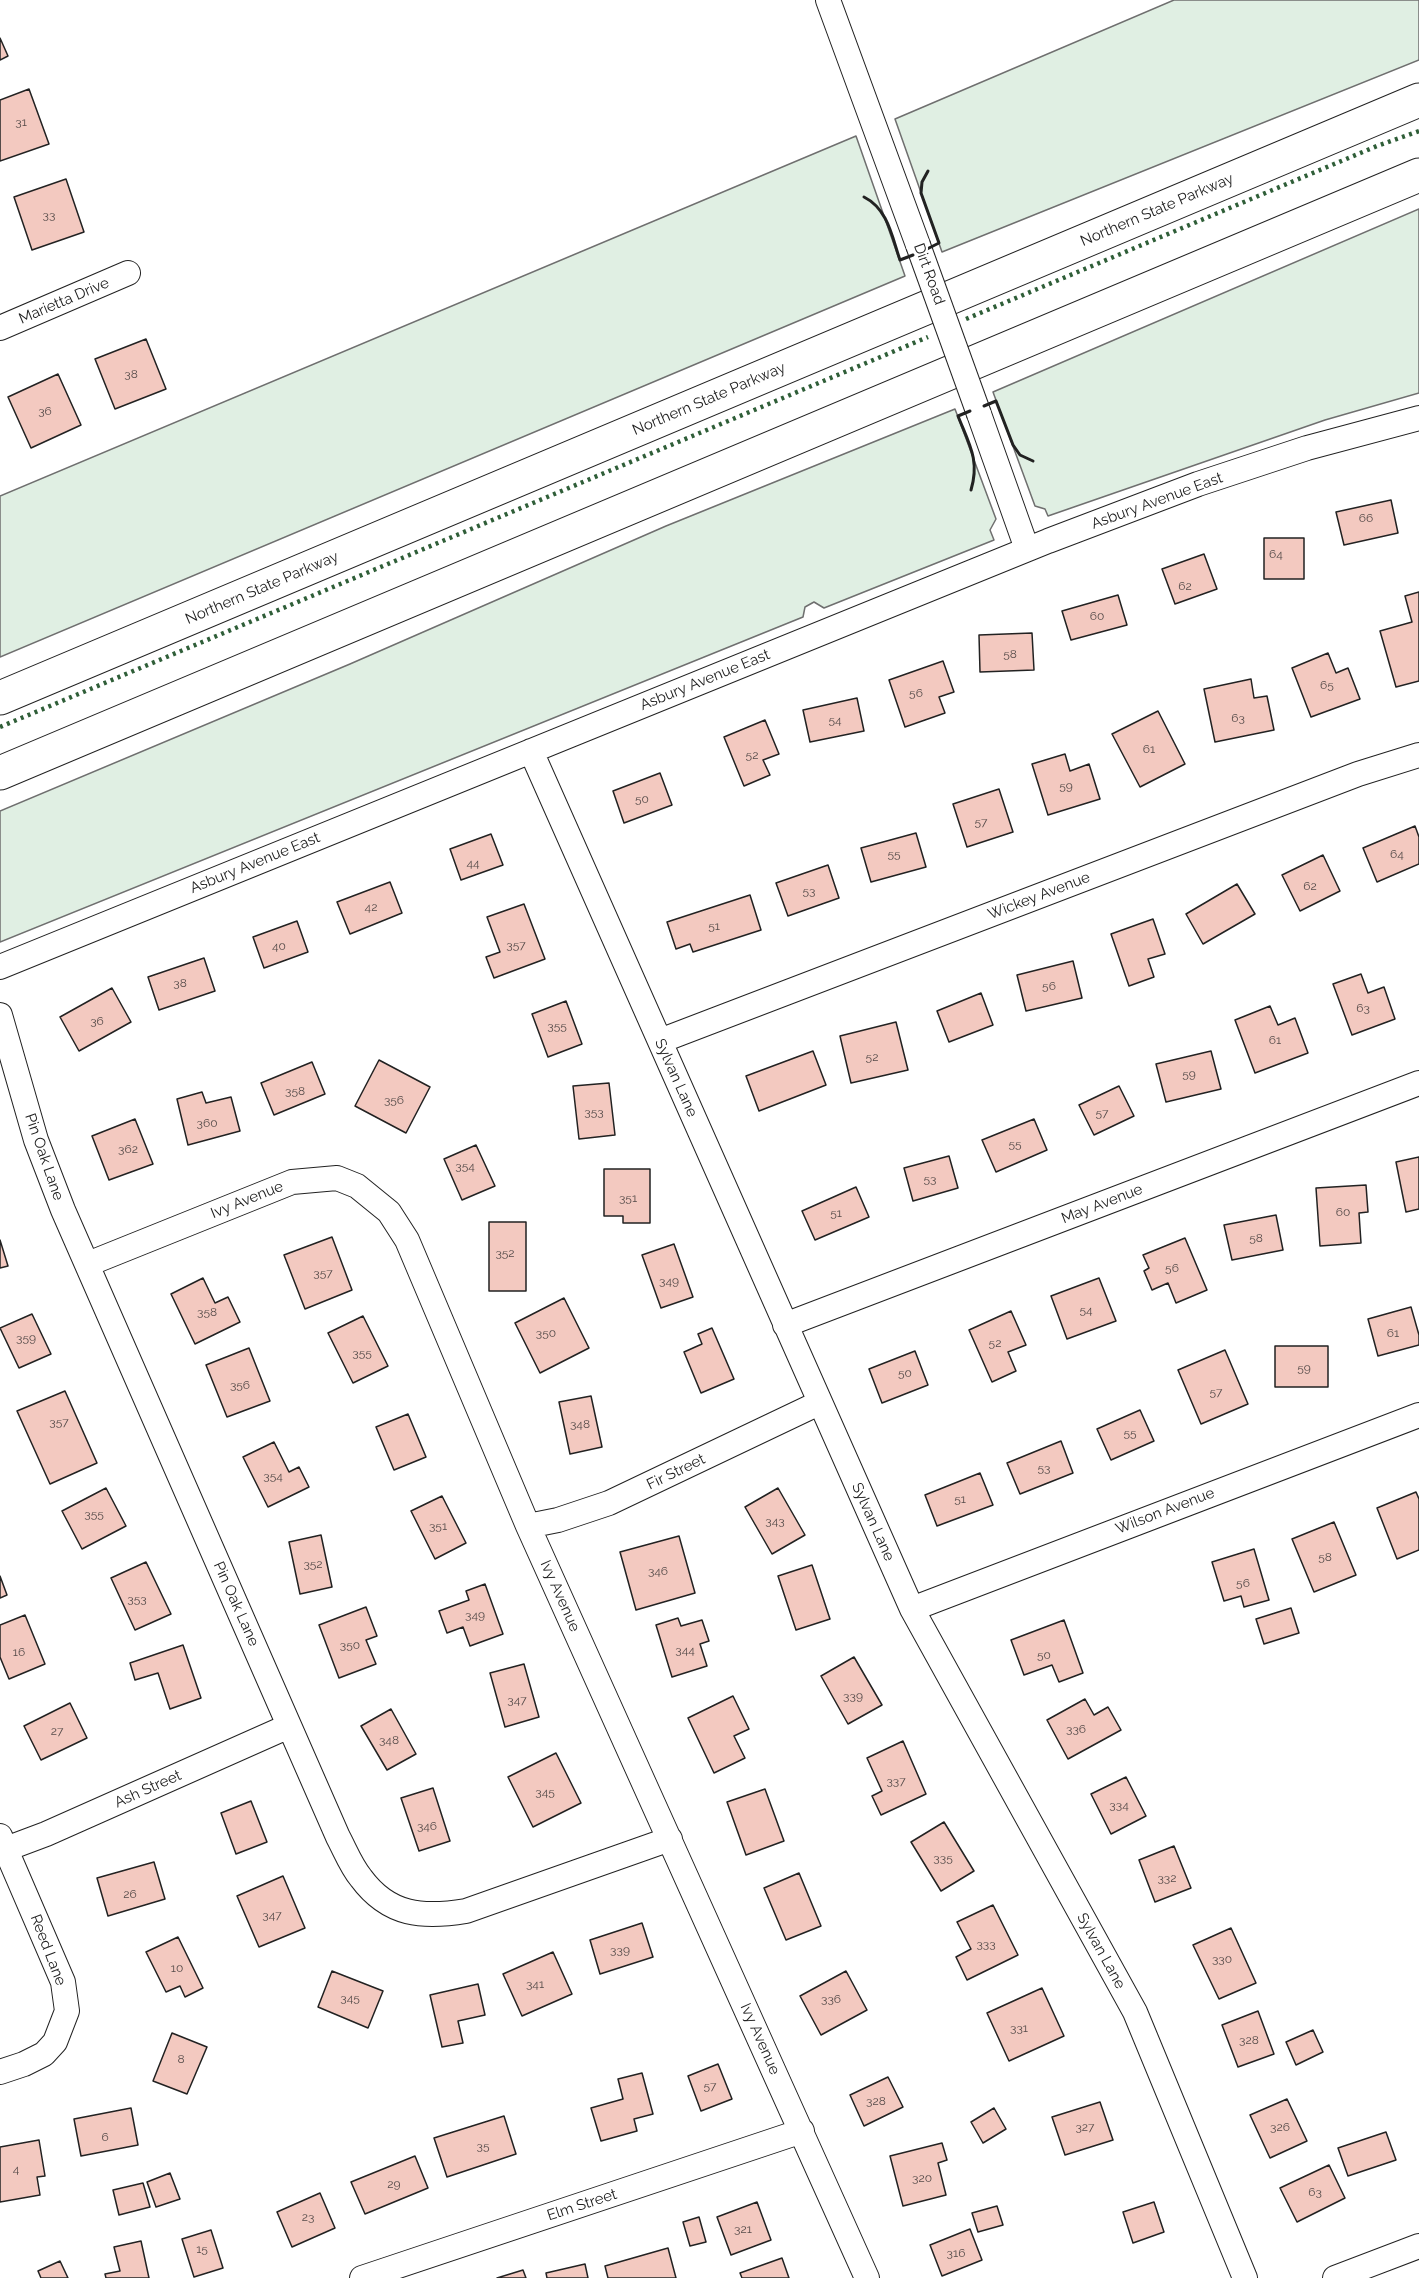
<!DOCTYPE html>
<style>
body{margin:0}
canvas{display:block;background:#fff}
</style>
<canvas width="1419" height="2278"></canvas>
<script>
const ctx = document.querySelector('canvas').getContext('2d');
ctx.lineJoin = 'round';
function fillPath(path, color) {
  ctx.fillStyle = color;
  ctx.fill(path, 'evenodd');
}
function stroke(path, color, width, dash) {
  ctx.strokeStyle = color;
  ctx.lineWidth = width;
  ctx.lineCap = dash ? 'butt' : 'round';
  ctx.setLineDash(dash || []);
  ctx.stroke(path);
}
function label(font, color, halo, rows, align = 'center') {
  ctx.font = font + ' Raleway,sans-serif';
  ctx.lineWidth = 4.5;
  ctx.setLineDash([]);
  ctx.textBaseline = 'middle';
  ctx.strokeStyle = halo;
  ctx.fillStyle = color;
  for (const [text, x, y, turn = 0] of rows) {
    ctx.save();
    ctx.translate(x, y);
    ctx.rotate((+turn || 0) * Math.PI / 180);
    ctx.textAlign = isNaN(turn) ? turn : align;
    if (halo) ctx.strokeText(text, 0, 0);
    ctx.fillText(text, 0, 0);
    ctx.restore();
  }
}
const green = new Path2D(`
 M1174,0H1419V60L942,252L895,119Z
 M856,136L905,276L0,657V496Z
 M1419,209V393L1325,420L1048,516L1045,509L1035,506L993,392Z
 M955,409L996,519L990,530L994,540L824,608L814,602L805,607L803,617L0,942V811L350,664L666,526Z`);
const building = new Path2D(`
 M0,38L8,56L0,60Z
 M29,89L49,144L0,161V100Z
 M66,179L84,232L32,250L14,197Z
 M146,339L166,389L115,409L95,359Z
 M58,374L81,425L31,448L8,397Z
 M1391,500L1398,533L1344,545L1336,512Z
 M1264,538H1304V579H1264Z
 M1204,554L1217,589L1175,604L1162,569Z
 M1419,592V681L1396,687L1380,631L1412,622L1405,596Z
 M1118,595L1127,625L1071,640L1062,611Z
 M1032,633L1034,670L980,672L979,635Z
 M1328,653L1336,673L1348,668L1360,699L1311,717L1292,668Z
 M943,661L954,692L939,697L945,713L905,727L889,680Z
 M1251,679L1254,698L1267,696L1274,730L1215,742L1204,689Z
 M857,698L864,731L810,742L803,710Z
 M1158,711L1185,764L1140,787L1112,734Z
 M765,720L779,754L763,760L770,775L744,786L724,737Z
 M1065,754L1070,771L1089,764L1100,799L1048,815L1032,764Z
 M660,773L672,805L624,823L613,791Z
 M999,789L1013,832L967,847L953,804Z
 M1415,826L1419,837V864L1377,882L1363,848Z
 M916,833L926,867L871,882L861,848Z
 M491,834L503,865L461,880L450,849Z
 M1323,855L1340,891L1300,911L1282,875Z
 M828,865L839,898L788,916L776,883Z
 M390,882L402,913L350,934L337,902Z
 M1237,884L1255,914L1203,944L1186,914Z
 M750,895L761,930L693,952L690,944L676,949L667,922Z
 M524,904L545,959L494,978L486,957L500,952L487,917Z
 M1153,919L1165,954L1148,959L1154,977L1129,986L1111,934Z
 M297,921L308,952L264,968L253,937Z
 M204,958L215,991L159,1010L148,977Z
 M1073,961L1082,998L1026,1011L1017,975Z
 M1361,974L1368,993L1384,987L1395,1019L1352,1035L1333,984Z
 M112,988L131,1022L79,1051L60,1017Z
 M981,993L993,1025L949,1042L937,1011Z
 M566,1001L582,1044L548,1057L532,1014Z
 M1270,1006L1278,1025L1295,1018L1308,1053L1255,1073L1235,1020Z
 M896,1022L908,1070L851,1083L840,1036Z
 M813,1051L826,1085L759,1111L746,1076Z
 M1211,1051L1221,1089L1166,1102L1156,1064Z
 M379,1060L430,1087L406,1133L355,1106Z
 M312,1062L325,1094L274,1115L261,1083Z
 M609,1083L615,1135L579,1139L573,1086Z
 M1119,1086L1134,1116L1094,1135L1079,1105Z
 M202,1092L206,1103L231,1097L240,1131L188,1145L177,1099Z
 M135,1119L153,1164L109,1180L92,1136Z
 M1034,1119L1047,1150L996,1172L982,1140Z
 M476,1145L495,1186L462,1200L444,1159Z
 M949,1156L958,1188L913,1201L904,1168Z
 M1419,1157V1209L1406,1212L1396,1162Z
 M604,1169H650V1223H623V1216H604Z
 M1366,1185L1368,1212L1359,1213L1361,1243L1320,1246L1316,1188Z
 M856,1187L869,1217L815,1240L802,1211Z
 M1276,1215L1283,1250L1232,1260L1224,1225Z
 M489,1222H526V1291H489Z
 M332,1237L352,1290L305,1309L284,1255Z
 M1185,1238L1207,1290L1176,1303L1168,1283L1152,1290L1144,1271L1149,1268L1143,1255Z
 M0,1240L8,1266L0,1268Z
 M674,1244L693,1297L661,1308L642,1255Z
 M203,1278L215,1303L228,1297L240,1322L195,1344L171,1294Z
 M1099,1278L1116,1321L1067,1339L1051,1296Z
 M564,1298L589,1348L540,1373L515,1323Z
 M1411,1307L1419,1335V1345L1378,1356L1368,1319Z
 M1011,1311L1026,1345L1008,1352L1016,1371L992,1382L969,1330Z
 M32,1314L51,1354L19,1368L0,1328Z
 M363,1316L388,1366L353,1383L328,1333Z
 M712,1328L734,1379L701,1393L684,1352L702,1344L698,1334Z
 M1275,1346H1328V1387H1275Z
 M249,1348L270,1401L227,1417L206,1365Z
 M1225,1350L1248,1404L1201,1424L1178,1370Z
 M915,1351L928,1385L882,1403L869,1369Z
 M65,1391L97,1463L50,1484L17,1411Z
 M591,1396L602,1447L570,1454L559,1402Z
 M1140,1410L1154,1441L1111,1460L1097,1429Z
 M408,1414L426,1457L394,1470L376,1427Z
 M1061,1441L1073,1473L1020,1494L1007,1463Z
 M274,1442L289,1472L299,1467L309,1487L268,1507L243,1457Z
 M980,1473L993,1505L937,1526L925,1495Z
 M106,1488L126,1526L82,1549L62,1511Z
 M778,1488L805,1535L772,1554L745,1507Z
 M1416,1492L1419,1499V1550L1397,1559L1377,1508Z
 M442,1496L466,1543L435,1559L411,1511Z
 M1334,1522L1356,1575L1314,1592L1292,1539Z
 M321,1535L332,1587L300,1594L289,1542Z
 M679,1536L695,1593L636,1610L620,1552Z
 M1254,1549L1269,1600L1244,1607L1241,1596L1224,1601L1212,1562Z
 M146,1562L171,1614L135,1630L111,1578Z
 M812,1565L830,1619L796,1630L778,1576Z
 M0,1576L7,1595L0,1598Z
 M485,1584L503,1634L470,1646L463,1627L447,1633L439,1611L469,1600L466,1591Z
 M366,1607L377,1636L366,1640L376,1664L339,1678L319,1625Z
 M1291,1608L1299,1633L1264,1644L1256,1619Z
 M25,1615L45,1664L9,1679L0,1657V1625Z
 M678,1618L681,1626L702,1620L709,1641L700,1644L707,1666L672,1677L656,1625Z
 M1064,1620L1083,1673L1059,1682L1052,1665L1024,1675L1011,1640Z
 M183,1645L201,1698L170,1709L158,1673L135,1680L130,1663Z
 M854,1657L882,1705L848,1724L821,1676Z
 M524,1664L539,1717L505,1727L490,1673Z
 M733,1696L749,1729L734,1736L745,1758L714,1773L688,1718Z
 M1085,1699L1094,1715L1108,1707L1121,1730L1068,1759L1047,1720Z
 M70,1703L87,1738L41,1760L24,1726Z
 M391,1709L416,1754L387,1770L361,1726Z
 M903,1741L926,1794L881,1815L872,1796L882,1791L867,1758Z
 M556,1753L581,1803L533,1827L508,1777Z
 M1126,1777L1146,1816L1111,1834L1091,1794Z
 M433,1788L450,1841L419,1851L401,1798Z
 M765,1789L784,1841L746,1855L727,1802Z
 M251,1801L267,1842L236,1854L221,1813Z
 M944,1822L974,1871L941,1891L911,1842Z
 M1174,1846L1191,1888L1155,1902L1139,1860Z
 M154,1862L165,1899L108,1916L97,1878Z
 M799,1873L821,1926L786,1940L764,1888Z
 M283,1876L305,1928L259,1947L237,1896Z
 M993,1905L1018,1955L967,1980L956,1957L971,1949L957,1922Z
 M642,1923L653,1957L600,1974L590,1940Z
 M1231,1928L1256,1983L1219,1999L1193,1945Z
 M178,1937L203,1988L185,1997L180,1986L166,1992L146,1952Z
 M553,1952L572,1994L522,2016L503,1974Z
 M332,1971L383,1991L368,2028L318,2007Z
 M846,1971L867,2010L821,2035L800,1996Z
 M478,1984L485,2015L458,2021L463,2043L442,2047L430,1995Z
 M1042,1988L1064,2036L1009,2061L987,2013Z
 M1258,2011L1274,2054L1238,2067L1222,2025Z
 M1313,2030L1323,2052L1296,2065L1286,2042Z
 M172,2033L207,2047L187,2094L153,2081Z
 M718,2064L732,2099L701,2111L688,2076Z
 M642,2073L653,2114L634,2119L637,2131L601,2141L591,2108L623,2099L618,2079Z
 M888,2077L903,2107L864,2126L850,2095Z
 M1287,2099L1307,2141L1270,2158L1250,2115Z
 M1100,2102L1113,2140L1065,2155L1052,2117Z
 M131,2108L138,2145L81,2156L74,2119Z
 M994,2108L1006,2129L983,2143L971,2122Z
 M504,2116L516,2154L447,2177L434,2138Z
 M1386,2132L1396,2160L1348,2176L1338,2148Z
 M39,2140L45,2176L37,2177L40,2195L0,2202V2147Z
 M942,2143L947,2160L938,2163L946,2195L903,2206L890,2156Z
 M415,2156L428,2188L365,2214L351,2182Z
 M1329,2165L1345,2198L1297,2222L1280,2188Z
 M170,2173L180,2199L156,2207L147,2182Z
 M143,2183L150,2207L119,2215L113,2190Z
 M320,2193L335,2228L292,2247L277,2212Z
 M757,2202L771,2240L731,2255L717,2217Z
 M1154,2202L1164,2232L1133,2243L1123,2212Z
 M997,2206L1003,2225L978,2232L972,2213Z
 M699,2217L706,2242L690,2246L683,2222Z
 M970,2229L982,2260L942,2276L930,2245Z
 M211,2230L223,2268L194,2277L182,2239Z
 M141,2241L149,2278H106L105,2274L120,2271L114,2247Z
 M668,2248L676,2278H608L605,2266Z
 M782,2258L789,2278H742L740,2273Z
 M60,2261L68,2278H41L38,2271Z
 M585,2264L588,2278H547L546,2273Z
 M523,2270L526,2278H497Z`);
const minor = new Path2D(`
 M828,0L918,245
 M0,328L128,273
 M979,414L1027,549
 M531,751L912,1609L1135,2012L1245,2278
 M0,967L1048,541L1198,484L1307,448L1419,418
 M0,1015L36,1140L63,1210L338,1837C345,1850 351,1866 361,1878C389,1916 423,1918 466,1911L670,1839
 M660,1041L1358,774L1419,755
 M88,1264L292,1182L337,1178L357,1186L389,1212L407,1240L528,1526L867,2278
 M785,1325L1419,1083
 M528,1526L558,1520L609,1503L819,1403
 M912,1609L1419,1415
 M6,1849L46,1834L289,1726
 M0,2072L24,2064L44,2054L55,2042L67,2011L63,1982L0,1836
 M362,2278L802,2131
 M1335,2278L1419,2246`);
const motorway = new Path2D(`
 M0,698L1419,100
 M0,773L1419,175`);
const minorBridge = new Path2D(`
 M918,245L979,414`);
const hedge = new Path2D(`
 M966,319L1377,146L1419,131
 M0,727L928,337`);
const wall = new Path2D(`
 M864,197C888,209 892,237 900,260L913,255
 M927,249L939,243L921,193L922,182L928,171
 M984,406L996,401L1013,445L1020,455L1033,461
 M970,411L958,416C969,444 980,460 971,490`);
const numberNames = [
 ["31",21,122],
 ["33",49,215],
 ["38",131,374],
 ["36",45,411],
 ["66",1366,518],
 ["64",1276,554],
 ["62",1185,586],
 ["60",1097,616],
 ["58",1010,654],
 ["65",1327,685],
 ["56",916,693],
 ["63",1238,718],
 ["54",835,720],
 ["61",1149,749],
 ["52",752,755],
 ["59",1066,786],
 ["50",642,799],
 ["57",981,822],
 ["55",894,854],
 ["64",1397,854],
 ["44",473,863],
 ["62",1310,886],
 ["53",809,891],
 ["42",371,907],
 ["51",714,926],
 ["357",516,945],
 ["40",279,946],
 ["38",180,983],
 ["56",1049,986],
 ["63",1363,1008],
 ["36",97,1021],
 ["355",557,1026],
 ["61",1275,1040],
 ["52",872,1057],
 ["59",1189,1074],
 ["358",295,1091],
 ["356",394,1100],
 ["353",594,1112],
 ["57",1102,1113],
 ["360",207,1123],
 ["55",1015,1144],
 ["362",128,1149],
 ["354",465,1166],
 ["53",930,1179],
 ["351",628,1198],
 ["60",1343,1212],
 ["51",836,1213],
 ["58",1256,1238],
 ["352",505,1253],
 ["56",1172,1268],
 ["357",323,1273],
 ["349",669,1281],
 ["54",1086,1310],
 ["358",207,1312],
 ["350",546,1333],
 ["61",1393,1333],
 ["359",26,1338],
 ["52",995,1343],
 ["355",362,1353],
 ["59",1304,1368],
 ["50",905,1373],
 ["356",240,1385],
 ["57",1216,1392],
 ["357",59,1422],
 ["348",580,1424],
 ["55",1130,1433],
 ["53",1044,1468],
 ["354",273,1476],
 ["51",960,1499],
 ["355",94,1514],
 ["343",775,1521],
 ["351",438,1526],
 ["58",1325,1557],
 ["352",313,1564],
 ["346",658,1571],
 ["56",1243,1583],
 ["353",137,1599],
 ["349",475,1615],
 ["350",350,1645],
 ["344",685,1650],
 ["16",19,1652],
 ["50",1044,1655],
 ["339",853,1696],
 ["347",517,1700],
 ["336",1076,1729],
 ["27",57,1731],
 ["348",389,1740],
 ["337",896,1781],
 ["345",545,1792],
 ["334",1119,1805],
 ["346",427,1826],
 ["335",943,1858],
 ["332",1167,1878],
 ["26",130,1894],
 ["347",272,1915],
 ["333",986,1944],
 ["339",620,1950],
 ["330",1222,1959],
 ["10",177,1968],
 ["341",535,1984],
 ["345",350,1998],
 ["336",831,1999],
 ["331",1019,2028],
 ["328",1249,2040],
 ["8",181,2059],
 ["57",710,2086],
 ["328",876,2101],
 ["327",1085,2127],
 ["326",1280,2127],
 ["6",105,2137],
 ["35",483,2146],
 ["4",16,2169],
 ["320",922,2178],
 ["29",394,2184],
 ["63",1315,2192],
 ["23",308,2217],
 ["321",743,2229],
 ["15",202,2249],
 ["316",956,2253]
];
const streetNames = [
 ["Northern State Parkway",1157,210,-23],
 ["Dirt Road",929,274,70],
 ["Marietta Drive",64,301,-23],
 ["Northern State Parkway",709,399,-23],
 ["Asbury Avenue East",1157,501,-20],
 ["Northern State Parkway",262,588,-23],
 ["Asbury Avenue East",705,680,-22],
 ["Asbury Avenue East",255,863,-22],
 ["Wickey Avenue",1039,896,-21],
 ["Sylvan Lane",676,1078,66],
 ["Pin Oak Lane",44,1157,71],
 ["Ivy Avenue",247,1200,-22],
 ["May Avenue",1102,1204,-21],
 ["Fir Street",676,1472,-26],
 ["Wilson Avenue",1165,1511,-21],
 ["Sylvan Lane",873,1522,66],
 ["Ivy Avenue",560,1596,66],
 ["Pin Oak Lane",236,1604,66],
 ["Ash Street",148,1789,-24],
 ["Reed Lane",48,1950,69],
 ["Sylvan Lane",1101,1951,61],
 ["Ivy Avenue",760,2039,66],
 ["Elm Street",582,2205,-18]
];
fillPath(green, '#e0efe3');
stroke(green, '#6f6f6f', 1.5);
fillPath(building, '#f3c9c0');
stroke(building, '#222', 1.5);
stroke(minor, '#222', 26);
stroke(motorway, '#222', 35);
stroke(minor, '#fff', 24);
stroke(motorway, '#fff', 33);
stroke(minorBridge, '#222', 26, []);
stroke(minorBridge, '#fff', 24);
stroke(hedge, '#2f5e38', 4.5, [3, 4.5]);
stroke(wall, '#222', 3);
label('12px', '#564c4a', null, numberNames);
label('15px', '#222', '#fff', streetNames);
</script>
